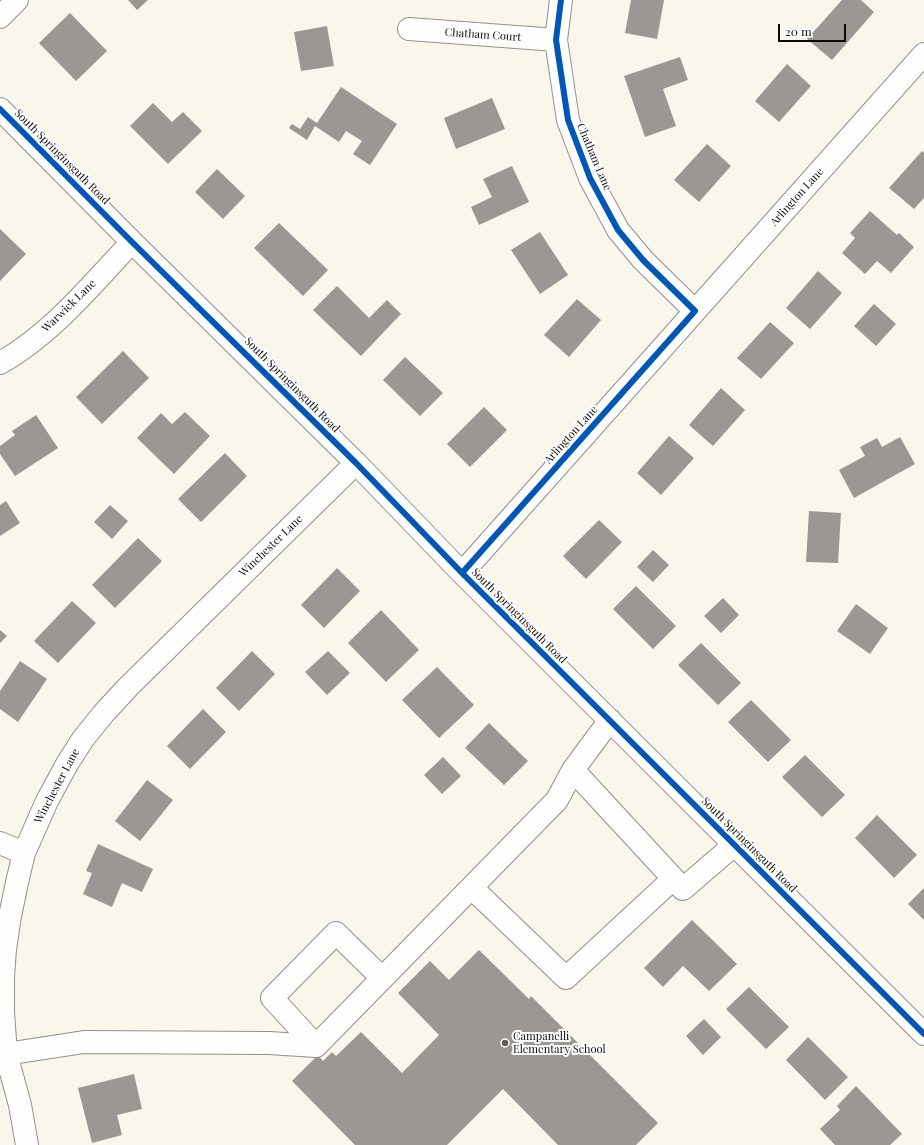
<!DOCTYPE html>
<style>
body{margin:0}
#map{position:relative;width:924px;height:1145px;overflow:hidden;background:#f9f6ec;font-family:"Playfair Display",serif}
canvas{display:block}
.scale{position:absolute;left:778px;top:24px;width:68px;height:18px;box-sizing:border-box;border:2px solid #0a0a0a;border-top:0;padding-left:5px;font-size:12px;line-height:14px;white-space:nowrap;color:#0a0a0a;-webkit-text-stroke:3px #fff;paint-order:stroke}
</style>
<div id="map">
<canvas width="924" height="1145"></canvas>
<div class="scale">20 m</div>
</div>
<script>
const ctx = document.querySelector('canvas').getContext('2d');
ctx.lineJoin = 'round';
function fillPath(path, color) {
  ctx.fillStyle = color;
  ctx.fill(path, 'evenodd');
}
function stroke(path, color, width, dash) {
  ctx.strokeStyle = color;
  ctx.lineWidth = width;
  ctx.lineCap = dash ? 'butt' : 'round';
  ctx.setLineDash(dash || []);
  ctx.stroke(path);
}
function label(font, color, halo, rows, align = 'center') {
  ctx.font = font + ' "Playfair Display",serif';
  ctx.lineWidth = 4;
  ctx.setLineDash([]);
  ctx.textBaseline = 'middle';
  ctx.strokeStyle = halo;
  ctx.fillStyle = color;
  for (const [text, x, y, turn = 0] of rows) {
    ctx.save();
    ctx.translate(x, y);
    ctx.rotate((+turn || 0) * Math.PI / 180);
    ctx.textAlign = isNaN(turn) ? turn : align;
    if (halo) ctx.strokeText(text, 0, 0);
    ctx.fillText(text, 0, 0);
    ctx.restore();
  }
}
const building = new Path2D(`
 M128,0H148L137,10Z
 M631,0H664L657,39L625,33Z
 M842,0H861L874,12L832,60L807,39Z
 M70,13L107,51L76,81L39,43Z
 M327,26L334,66L301,71L294,32Z
 M680,57L688,80L663,89L676,126L645,137L624,76Z
 M787,64L811,86L779,122L755,101Z
 M341,87L397,124L370,165L353,154L362,141L346,131L339,142L315,126L307,140L289,128L292,124L300,129L308,117L317,123Z
 M492,98L505,129L456,149L444,118Z
 M153,103L172,122L183,112L202,131L168,164L130,126Z
 M707,144L731,166L699,202L674,180Z
 M922,151L924,153V198L914,209L889,188Z
 M512,166L529,202L479,225L471,207L492,197L483,179Z
 M217,169L245,196L223,219L195,192Z
 M870,211L897,235L899,233L914,247L891,273L877,261L865,274L842,253L855,238L850,233Z
 M279,223L328,270L303,296L254,248Z
 M0,229L26,254L0,281Z
 M540,232L568,275L540,294L511,250Z
 M818,271L842,293L810,329L786,308Z
 M337,286L369,318L387,300L401,314L361,356L313,310Z
 M577,299L601,320L569,357L544,335Z
 M874,304L896,324L876,346L854,326Z
 M770,322L794,343L761,379L737,358Z
 M123,351L149,378L102,424L76,397Z
 M405,357L443,393L420,416L383,380Z
 M721,388L745,410L713,446L689,425Z
 M484,407L507,430L470,467L447,444Z
 M185,412L210,436L174,474L137,438L161,413L172,424Z
 M36,415L58,448L15,476L0,454V446L15,435L12,431Z
 M669,436L694,458L661,495L637,473Z
 M900,437L915,464L854,498L839,470L865,456L860,447L877,438L882,447Z
 M225,453L247,476L201,522L178,499Z
 M6,501L20,523L0,536V505Z
 M110,505L128,521L112,539L94,522Z
 M809,511L841,513L838,563L806,562Z
 M599,520L622,542L586,579L563,556Z
 M138,538L162,561L115,608L92,585Z
 M653,550L669,565L653,582L637,567Z
 M337,568L360,591L324,628L301,605Z
 M636,586L676,626L653,649L613,609Z
 M723,598L739,615L721,633L704,616Z
 M72,601L96,623L58,663L34,641Z
 M856,604L888,628L870,654L837,631Z
 M381,610L419,650L386,682L348,643Z
 M0,630L7,636L0,643Z
 M701,643L741,683L718,705L678,665Z
 M252,651L275,674L239,711L216,688Z
 M328,651L350,673L327,695L305,672Z
 M20,661L47,679L18,722L0,709V691Z
 M437,667L474,705L439,738L402,700Z
 M751,700L791,740L768,762L728,722Z
 M203,709L226,732L190,769L167,746Z
 M489,723L528,761L504,785L465,748Z
 M805,755L845,795L822,817L782,777Z
 M443,757L461,776L442,794L424,775Z
 M147,780L173,800L140,841L115,821Z
 M877,815L917,855L894,878L855,838Z
 M98,844L153,869L142,892L122,883L112,907L83,894L92,873L86,871Z
 M924,888V920L908,904Z
 M692,920L737,964L709,991L683,966L663,987L644,968Z
 M479,950L529,999L531,996L658,1123L636,1145H558L503,1089L447,1145H355L292,1081L318,1055L323,1061L332,1052L336,1056L361,1032L402,1073L439,1035L398,993L430,961L449,980Z
 M749,987L789,1027L766,1049L726,1009Z
 M704,1019L721,1037L703,1055L686,1036Z
 M808,1037L848,1077L825,1100L786,1060Z
 M134,1074L142,1109L117,1115L122,1135L92,1143L78,1088Z
 M856,1086L902,1134L890,1145H835L820,1129L840,1110L837,1106Z`);
const minor = new Path2D(`
 M561,0L556,40L568,120L590,178L618,230L643,260L695,311
 M0,17L17,0
 M409,29L556,40
 M0,109L132,242L356,463L462,573L924,1034
 M0,363C51,335 92,284 132,242
 M462,573L924,54
 M573,770L683,889L734,845
 M0,843L24,853
 M472,888L566,978L673,879
 M316,1046L557,800L573,770L610,720
 M316,1046L272,998L336,933L382,978
 M6,1054L84,1042L269,1043L316,1046
 M27,1145L20,1105L6,1054L3,1012V977L5,949L10,916L18,878L24,853L47,801L67,764L83,739L104,713L128,687L356,463`);
const cycleway = new Path2D(`
 M0,109L132,242L356,463L462,573L924,1034
 M462,573L695,311L643,260L618,230L590,178L568,120L556,40L561,0`);
const markers = [
 [505,1043,4,"#5e5d59"]
];
const streetNames = [
 ["Chatham Court",483,35,4],
 ["South Springinsguth Road",62,157,45],
 ["Chatham Lane",594,157,67],
 ["Arlington Lane",797,197,-48],
 ["Warwick Lane",69,306,-44],
 ["South Springinsguth Road",292,385,45],
 ["Arlington Lane",571,435,-48],
 ["Winchester Lane",271,546,-44],
 ["South Springinsguth Road",519,616,45],
 ["Winchester Lane",57,786,-62],
 ["South Springinsguth Road",749,845,45]
];
const poiNames = [
 ["Campanelli",513,1037],
 ["Elementary School",513,1050]
];
fillPath(building, '#9b9893');
stroke(minor, '#92908c', 24);
stroke(minor, '#fefefc', 22);
stroke(cycleway, '#0057b8', 6);
for (const [x, y, r, color] of markers) {
  const dot = new Path2D();
  dot.arc(x, y, r, 0, 2 * Math.PI);
  ctx.fillStyle = color;
  ctx.fill(dot);
  stroke(dot, '#fff', 1.5);
}
label('11px', '#0a0a0a', '#fff', streetNames);
label('11px', '#0a0a0a', '#fff', poiNames, 'left');
</script>
